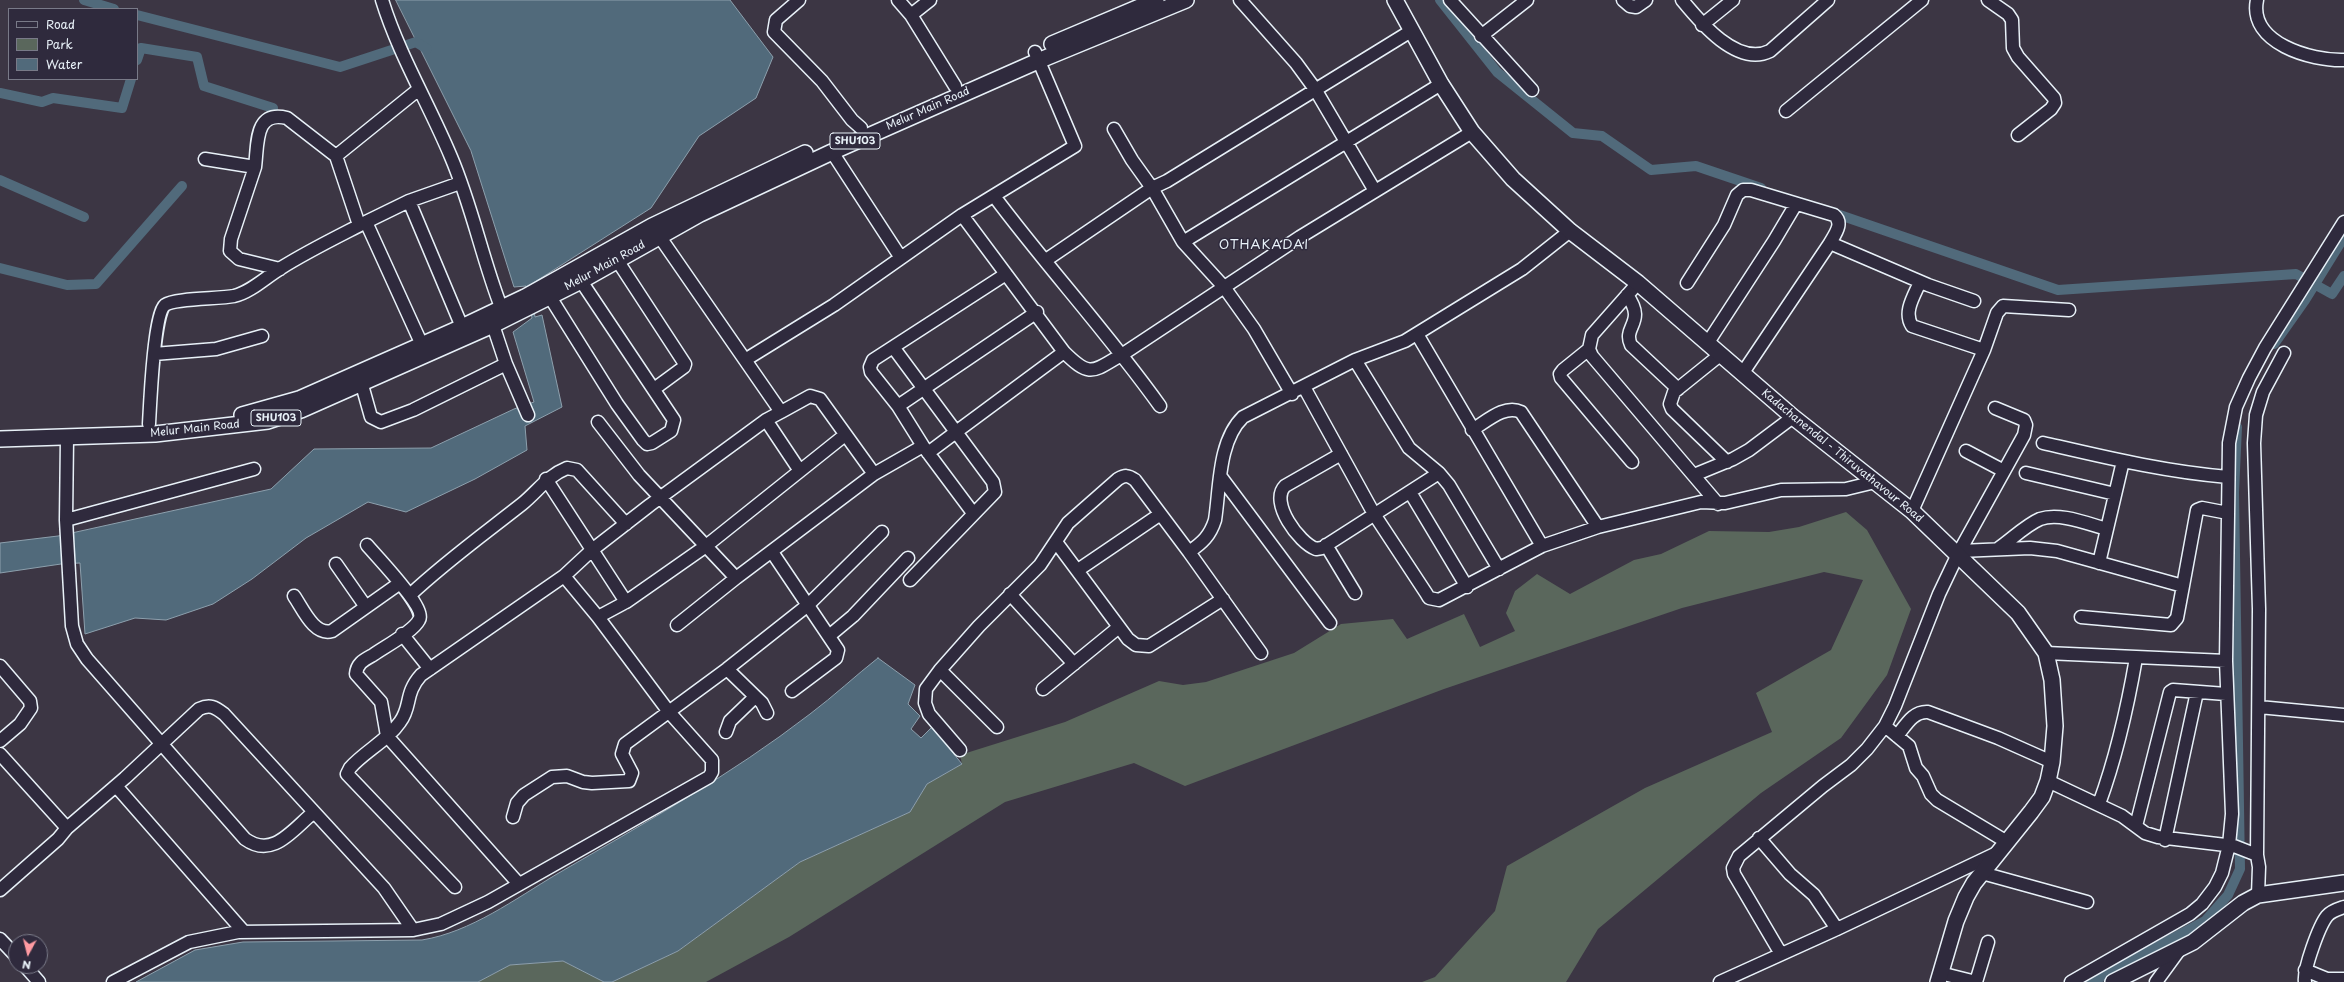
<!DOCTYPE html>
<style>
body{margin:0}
#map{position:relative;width:2344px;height:982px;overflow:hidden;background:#3c3644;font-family:"Playpen Sans",sans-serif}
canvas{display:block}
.legend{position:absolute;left:8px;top:8px;width:130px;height:72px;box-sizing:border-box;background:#2f2a3d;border:1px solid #797a88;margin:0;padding:5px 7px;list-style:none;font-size:12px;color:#e8f1f8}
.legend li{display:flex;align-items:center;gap:8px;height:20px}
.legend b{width:20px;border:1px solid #797a88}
.north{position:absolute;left:8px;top:934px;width:40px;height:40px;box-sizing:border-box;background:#2f2a3d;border:1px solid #797a88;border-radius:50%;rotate:187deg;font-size:11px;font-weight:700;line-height:16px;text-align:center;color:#e8f1f8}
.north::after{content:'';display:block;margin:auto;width:14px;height:18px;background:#ff9aa2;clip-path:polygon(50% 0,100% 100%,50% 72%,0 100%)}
</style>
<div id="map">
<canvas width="2344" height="982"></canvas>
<ul class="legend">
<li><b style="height:5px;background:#2f2a3d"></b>Road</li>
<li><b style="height:11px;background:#5a675c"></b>Park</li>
<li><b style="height:11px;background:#516a7b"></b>Water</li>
</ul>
<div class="north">N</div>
</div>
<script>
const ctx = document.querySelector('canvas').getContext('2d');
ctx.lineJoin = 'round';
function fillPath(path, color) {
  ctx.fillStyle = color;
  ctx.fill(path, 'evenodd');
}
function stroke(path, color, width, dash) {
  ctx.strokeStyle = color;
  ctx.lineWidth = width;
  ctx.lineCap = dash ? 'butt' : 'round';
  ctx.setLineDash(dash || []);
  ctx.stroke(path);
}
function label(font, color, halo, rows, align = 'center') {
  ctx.font = font + ' "Playpen Sans",sans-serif';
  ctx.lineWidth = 3;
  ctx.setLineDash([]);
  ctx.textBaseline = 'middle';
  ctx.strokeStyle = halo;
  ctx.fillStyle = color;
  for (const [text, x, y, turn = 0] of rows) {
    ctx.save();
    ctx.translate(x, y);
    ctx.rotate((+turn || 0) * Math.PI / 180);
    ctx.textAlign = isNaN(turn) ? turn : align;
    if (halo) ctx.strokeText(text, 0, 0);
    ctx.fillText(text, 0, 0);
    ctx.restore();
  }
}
const green = new Path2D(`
 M1846,512L1867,530L1911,609L1887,675L1841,738L1761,793L1598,929L1566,982H1422L1435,977L1495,911L1507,866L1645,788L1772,732L1756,693L1831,650L1863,580L1824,572L1682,608L1444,689L1185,786L1134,763L1005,802L789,937L706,982H612L678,951L800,862L910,812L927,784L962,764L960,755L1065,722L1159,681L1183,685L1206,682L1294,653L1341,624L1393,619L1407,639L1464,614L1480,647L1515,631L1506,613L1515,591L1537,574L1570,594L1634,560L1661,554L1709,531L1769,532L1799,527Z
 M563,961L604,982H478L510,965Z`);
const water = new Path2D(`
 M396,0H730L773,57L756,98L699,136L651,208L530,285L535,317L542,315L562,407L525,426L527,450L475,479L406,512L368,502L306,538L252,579L213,604L166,620L135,618L85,634L80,563L61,564L0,573V543L58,536L271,489L314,449L431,448L514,409L534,402L513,332L532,318L526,286L514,287L471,151Z
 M878,658L915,685L908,704L920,716L911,729L921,738L932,727L962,764L927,784L910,812L800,862L678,951L612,982H604L563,961L510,965L478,982H136L195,950L243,942L422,940C471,932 515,899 557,874C643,824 731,775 810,714C834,696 855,676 878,658Z`);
const canal = new Path2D(`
 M84,0L114,9
 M1440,0L1497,72L1573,133L1602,136L1651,170L1696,166L1761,188
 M137,15L340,67L416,42L427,49
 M137,60L141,48L197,57L204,86L273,108
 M0,93L42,102L53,98L122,108L131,79
 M0,180L84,217
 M1831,212L2058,290L2296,274L2332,294L2344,276
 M0,268L67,285L96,284L182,186
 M2274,344L2305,300L2344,237
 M2092,982L2205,921L2228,895L2240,869L2234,492L2237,427`);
const minor = new Path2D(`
 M382,0C399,55 429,104 451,157C472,206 482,258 501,307
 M799,0L776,20L774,32L822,81L852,120L861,128
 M898,0L911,15L930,0
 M1240,0L1296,63L1315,89L1375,191
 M1450,0L1532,90
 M1623,0L1630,6L1636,7L1646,0
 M1682,0C1700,22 1737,67 1770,51L1828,0
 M1988,0L2008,14L2012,20L2013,48L2018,57L2054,98L2055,103L2051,109L2018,135
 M2257,0C2248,43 2311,61 2344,60
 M911,15L955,86
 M1702,25L1733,0
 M1481,36L1527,0
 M1035,52L1075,146L962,215L1064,352C1091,379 1093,371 1123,354L1300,237L1472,132
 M1786,111L1922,0
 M1114,129L1132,160L1152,188L1183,242
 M832,152L901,258
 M336,156L359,225
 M205,159L255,167L231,239L230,251L239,259L280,269
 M255,167C258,144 254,110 287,118L336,156L419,89
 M994,196C1047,267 1108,333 1160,406
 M409,201L462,327
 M366,222L409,201L460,183
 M655,230L745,360L834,305L962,215
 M617,260L685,364L684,367L654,389
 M1046,260L1152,188L1167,181L1411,31
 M1920,282C1914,296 1903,312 1912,326L1984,350L1997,313L2003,306L2069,310
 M1638,283L1592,335L1589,349L1592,356L1718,504
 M1687,283L1724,225L1737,195L1743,190H1751L1834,215C1844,223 1835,234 1830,243L1928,285L1974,301
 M1627,295C1647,323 1622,326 1631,345L1678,389
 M550,297L617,404L643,440L647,444L652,443L671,431L674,420L581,281
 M493,325L506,364L528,415
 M1707,344L1774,241L1796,204
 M893,347L956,432L928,453
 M1589,349L1563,370L1560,374L1561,378L1632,462
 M154,354L216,349L262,336
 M1720,355L1674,392L1670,404L1672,409L1727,462
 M745,360L781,412L810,396L820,399L874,474L923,446
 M1355,360L1409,448L1439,473
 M1742,374L1830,243
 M362,385L371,417L381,422L413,410L506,364
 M1304,387L1374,514L1426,593L1429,598L1439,600L1542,546L1417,334
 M1292,394L1254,329L1224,287L1183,242L1441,84
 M898,406L1037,312
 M766,420L800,471
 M598,422L639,475L736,578
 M149,424C150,406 154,313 165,305C175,298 219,299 234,296C251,292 266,277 281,268C308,251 337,237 366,222L422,345
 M1472,430C1487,421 1505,404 1521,412L1598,527L1701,502L1725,503L1781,490L1846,489L1875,482
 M67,438L66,520L254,469
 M2043,443C2104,457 2165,472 2228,477
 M1966,451L2004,471
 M1341,454L1285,486C1269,502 1299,543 1316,549L1322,548L1439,473L1449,485L1499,569
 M2026,473L2115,494
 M1694,475L1733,459L1749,450L1793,417
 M1221,477L1330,623
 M546,479L626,602L598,617
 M1410,492L1467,587
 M1912,511L1984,350
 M973,513L923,446L898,406L871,372L870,367L873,360L1006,274
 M66,520L72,626L77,644L87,659L245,839C273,859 292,830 314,812
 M1056,542L1128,639L1136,645L1149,646L1223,599
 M367,545C376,556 427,608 419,620C413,632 384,647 373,655C364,660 357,663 356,674L381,702L387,736L518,883
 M1326,545L1355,593
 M1542,546L1598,527
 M1999,548C2012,539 2026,525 2040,519C2060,512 2088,524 2107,529
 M1960,551L2030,548L2057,551L2183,586L2197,510L2202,508L2228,513
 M772,552L838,650L836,658L792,691
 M2099,563L2123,461
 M336,564L366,607
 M1078,570L1159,515
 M910,580L995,492L993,482L956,432L1064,352
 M1010,594L1074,664
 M410,595C445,562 484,534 522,504C538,491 547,476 567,468L577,470L626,524
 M294,596C303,609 314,636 332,631L400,583
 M626,602L706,546L845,435
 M2081,617L2171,625L2177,618L2183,586
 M677,625L736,578L874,474
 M402,634L430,669
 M829,636L853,616L908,558
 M1261,653L1189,552C1202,543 1210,536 1215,520C1220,488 1218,441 1243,417L1355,360L1405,341L1522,269L1570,231
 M2046,653L2226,661
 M0,666L30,701L31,708L20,724L0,741
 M727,669L762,703L767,713
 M940,670L997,727
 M1043,689L1119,627
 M2259,707L2344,715
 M1885,726L1909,746L1916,768L1923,776L1931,794L1937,800L2007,842
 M726,732L730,721L755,697
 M1897,736C1906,725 1913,711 1928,712L1998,738L2052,762
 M960,750L929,714L925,703L926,689L940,670L979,626L1040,565L1068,523L1118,479C1125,475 1128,475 1135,480L1189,552
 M0,754L67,828
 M2048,781L2122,816L2145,833L2158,837L2234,846L2257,855L2259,867L2258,895
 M116,786L244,932
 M2099,804C2117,755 2127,710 2136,658
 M513,817L517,803L524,795L552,777L567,776L583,782L592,783L629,781L632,773L622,754L625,744L727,669L808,605L882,532
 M2136,826L2170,692L2173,690L2226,694
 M1759,838L1790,874L1814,895L1837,929
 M2165,840L2197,692
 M2257,855L2259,609L2254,443L2256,415L2263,392L2284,353
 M1982,873L2087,902
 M455,887L347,774L350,768C365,751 387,741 400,722C412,706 404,694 421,675L564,576L592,550L650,505L766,420L781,412
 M0,890L58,839L67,828L125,778L199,709C210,704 215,707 224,714L384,888L413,930
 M0,939L16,956
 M1781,954L1734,874L1733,868L1739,856L1823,786L1851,765L1867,749L1885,726L1895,706L1939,594L1958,554L2024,435L2026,425L2024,420L1995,408
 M25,966L39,982
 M2305,970L2327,979H2344
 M1940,973L1976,982
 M113,982L189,942L238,932L413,930L441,924L488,902L709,777L712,772V760L669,712L598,617L564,576
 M1720,982L1837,929L1999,852
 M1976,982L1988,942
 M2071,982L2190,914L2202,904L2215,887L2222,873L2229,845L2232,814L2226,661L2229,443L2236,407L2249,378L2265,348L2344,222
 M2156,982L2180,949
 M2305,982C2303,970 2319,926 2327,916C2331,911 2338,909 2344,907`);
const major = new Path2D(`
 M1395,0L1441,84L1472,132L1513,179L1570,231L1638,283L1793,417L1912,511L2018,613L2046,653L2052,680L2055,726L2052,762L2048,781L2042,797L2031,812L1974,883L1966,897L1956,921L1938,982
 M1052,44L1156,0
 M242,415L299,399L462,327L525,297L652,226L805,153
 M0,439L155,434L268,421L301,410L493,325L581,281L700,214L832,152L1038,61L1186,0
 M2113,982L2193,942L2243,903L2258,895L2344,883`);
const shields = [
 [855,141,50],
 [276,418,50]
];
const shieldNames = [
 ["SHU103",855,141],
 ["SHU103",276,418]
];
const streetNames = [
 ["Melur Main Road",928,109,-24],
 ["Melur Main Road",605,266,-29],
 ["Melur Main Road",195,429,-6],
 ["Kadachanendal - Thiruvathavour Road",1842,456,39]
];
const quarterNames = [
 ["OTHAKADAI",1264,245]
];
fillPath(green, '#5a675c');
fillPath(water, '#516a7b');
stroke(water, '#8da0ad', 1);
stroke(canal, '#516a7b', 10);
stroke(minor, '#e8f1f8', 15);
stroke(major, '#e8f1f8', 18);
stroke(minor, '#2f2a3d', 12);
stroke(major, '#2f2a3d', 15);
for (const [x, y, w] of shields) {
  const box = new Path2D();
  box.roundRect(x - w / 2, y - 8, w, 16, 3);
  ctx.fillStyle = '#2f2a3d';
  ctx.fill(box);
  stroke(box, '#e8f1f8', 1);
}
label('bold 10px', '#e8f1f8', null, shieldNames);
label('11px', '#e8f1f8', '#2f2a3d', streetNames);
ctx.letterSpacing = '1px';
label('13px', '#e8f1f8', '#2f2a3d', quarterNames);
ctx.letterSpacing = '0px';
</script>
